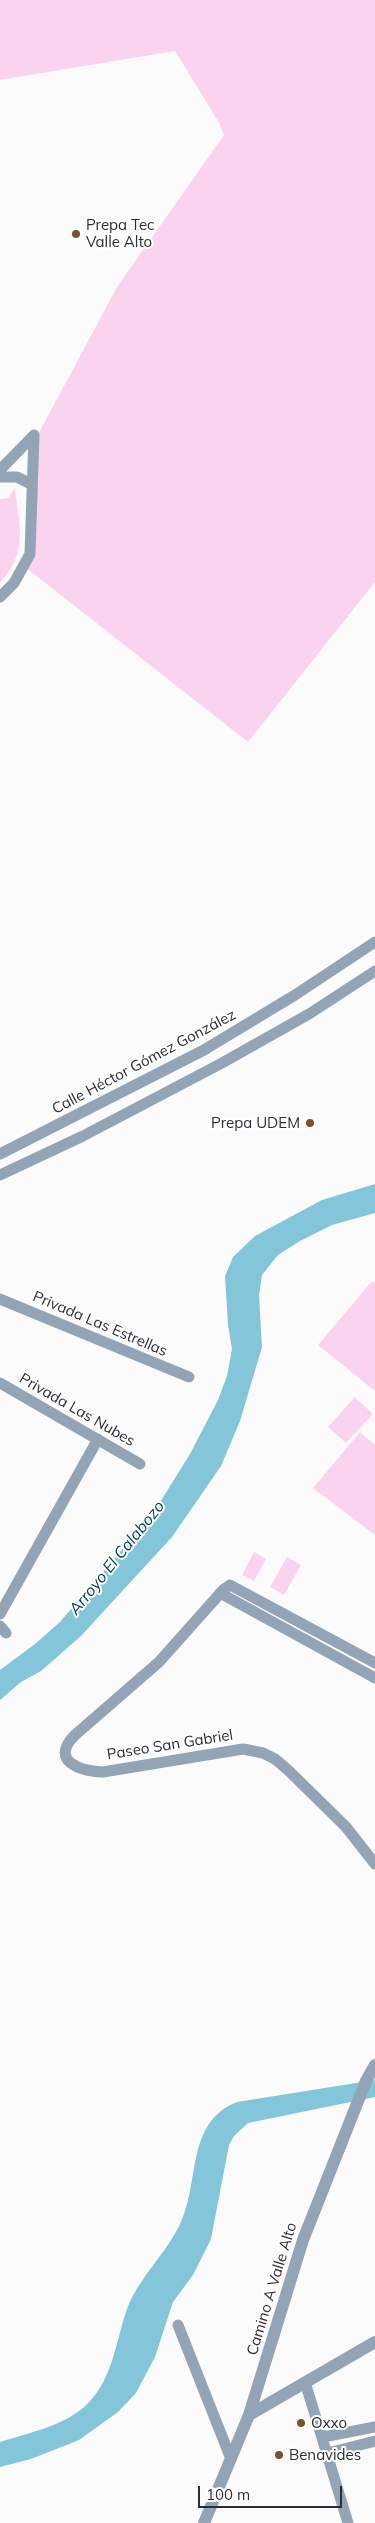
<!DOCTYPE html>
<meta charset="utf-8">
<style>
body{margin:0}
#map{position:relative;width:375px;height:2523px;overflow:hidden;background:#fbfbfb;font-family:Mulish,sans-serif}
canvas{display:block}
.scale{position:absolute;left:198px;top:2486px;width:144px;height:22px;box-sizing:border-box;border:2px solid #2c2d36;border-top:0;padding-left:6px;font-size:15px;line-height:18px;white-space:nowrap;color:#2c2d36;-webkit-text-stroke:4px #fff;paint-order:stroke}
</style>
<div id="map">
<canvas width="375" height="2523"></canvas>
<div class="scale">100 m</div>
</div>
<script>
const ctx = document.querySelector('canvas').getContext('2d');
ctx.lineJoin = 'round';
function fillPath(path, color) {
  ctx.fillStyle = color;
  ctx.fill(path, 'evenodd');
}
function stroke(path, color, width, dash) {
  ctx.strokeStyle = color;
  ctx.lineWidth = width;
  ctx.lineCap = dash ? 'butt' : 'round';
  ctx.setLineDash(dash || []);
  ctx.stroke(path);
}
function label(font, color, halo, rows, align = 'center') {
  ctx.font = font + ' Mulish,sans-serif';
  ctx.lineWidth = 4;
  ctx.setLineDash([]);
  ctx.textBaseline = 'middle';
  ctx.strokeStyle = halo;
  ctx.fillStyle = color;
  for (const [text, x, y, turn = 0] of rows) {
    ctx.save();
    ctx.translate(x, y);
    ctx.rotate((+turn || 0) * Math.PI / 180);
    ctx.textAlign = isNaN(turn) ? turn : align;
    if (halo) ctx.strokeText(text, 0, 0);
    ctx.fillText(text, 0, 0);
    ctx.restore();
  }
}
const green = new Path2D(`
 M0,0H375V582L248,742L25,567L34,442L117,287L224,135L218,121L175,51L0,80Z
 M15,488C19,528 29,550 0,583V499L8,498Z
 M372,1281L375,1283V1391L318,1345Z
 M355,1397L373,1414L346,1443L328,1427Z
 M360,1432L375,1445V1535L313,1488Z
 M254,1552L266,1559L254,1581L242,1575Z
 M287,1557L301,1565L284,1595L270,1587Z`);
const water = new Path2D(`
 M375,1184V1213L332,1225L300,1241L278,1255L262,1275L259,1295L262,1347L240,1421L221,1466L172,1537L81,1636L41,1671L21,1682L0,1700V1670L35,1644L60,1622L152,1515L190,1454L218,1400L227,1376L232,1349L228,1325L225,1276L233,1257L255,1236L322,1200Z
 M375,2080V2097L248,2123L234,2136L229,2145L211,2239L193,2275L173,2302L155,2357L136,2393L118,2412L79,2440L31,2459L0,2467V2442C28,2433 60,2427 83,2408C113,2382 115,2343 127,2309C139,2277 167,2253 181,2222C200,2180 186,2122 237,2102Z`);
const minor = new Path2D(`
 M0,470L34,435
 M0,477H17L31,484
 M0,597L14,583L30,554L34,435
 M0,1154L204,1050L295,995L375,942
 M0,1175L83,1136L222,1063L309,1014L375,971
 M0,1299L189,1377
 M0,1383L140,1464
 M220,1593L375,1678
 M0,1614L98,1439
 M0,1626L6,1633
 M375,1663L230,1585L224,1589L159,1662L75,1735C49,1761 80,1771 103,1772L243,1749L263,1753L275,1759L288,1770L346,1827L375,1864
 M178,2325L231,2459
 M305,2382L348,2523
 M323,2437L375,2427
 M328,2453L375,2441`);
const tertiary = new Path2D(`
 M249,2415L375,2342
 M204,2523L249,2415L303,2240L366,2081L375,2065`);
const markers = [
 [76,234,5,"#78532e"],
 [310,1123,5,"#78532e"],
 [301,2423,5,"#78532e"],
 [279,2455,5,"#78532e"]
];
const poiNames = [
 ["Prepa Tec",86,225],
 ["Valle Alto",86,242],
 ["Prepa UDEM",300,1123,"right"],
 ["Oxxo",311,2423],
 ["Benavides",289,2455]
];
const streetNames = [
 ["Calle Héctor Gómez González",144,1062,-28],
 ["Privada Las Estrellas",100,1324,23],
 ["Privada Las Nubes",77,1410,30],
 ["Paseo San Gabriel",170,1745,-9],
 ["Camino A Valle Alto",272,2289,-73]
];
const waterNames = [
 ["Arroyo El Calabozo",117,1558,-51]
];
fillPath(green, '#fad4ef');
fillPath(water, '#83c6da');
stroke(minor, '#92a4b6', 11);
stroke(tertiary, '#92a4b6', 12);
for (const [x, y, r, color] of markers) {
  const dot = new Path2D();
  dot.arc(x, y, r, 0, 2 * Math.PI);
  ctx.fillStyle = color;
  ctx.fill(dot);
  stroke(dot, '#fff', 2);
}
label('15px', '#2c2d36', '#fff', poiNames, 'left');
label('15px', '#2c2d36', '#fff', streetNames);
label('italic 16px', '#024250', '#fff', waterNames);
</script>
